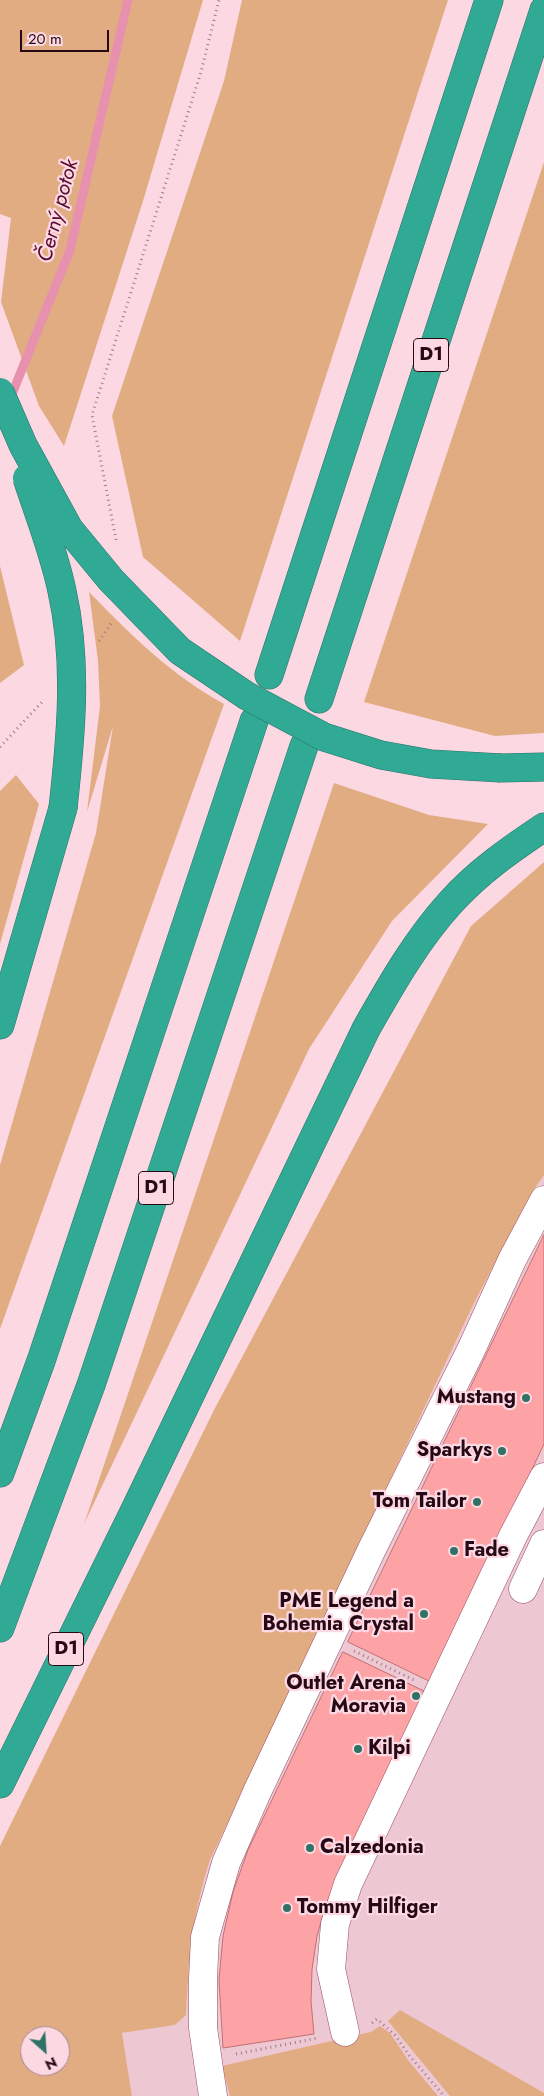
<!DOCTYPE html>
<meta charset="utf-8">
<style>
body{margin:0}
#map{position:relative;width:544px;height:2096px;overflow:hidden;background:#fcd8e3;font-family:Jost,sans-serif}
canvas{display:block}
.north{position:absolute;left:20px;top:2026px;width:50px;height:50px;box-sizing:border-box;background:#fcd8e3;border:1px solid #a68590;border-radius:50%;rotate:154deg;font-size:14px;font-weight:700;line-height:20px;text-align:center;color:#260914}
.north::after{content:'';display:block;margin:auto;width:18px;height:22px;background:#2f7265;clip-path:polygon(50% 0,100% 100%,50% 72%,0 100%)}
.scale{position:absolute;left:20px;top:30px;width:89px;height:22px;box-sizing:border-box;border:2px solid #260914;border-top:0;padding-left:6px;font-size:15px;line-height:18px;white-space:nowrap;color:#260914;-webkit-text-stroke:4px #fcd8e3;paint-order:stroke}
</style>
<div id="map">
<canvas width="544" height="2096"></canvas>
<div class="north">N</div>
<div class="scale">20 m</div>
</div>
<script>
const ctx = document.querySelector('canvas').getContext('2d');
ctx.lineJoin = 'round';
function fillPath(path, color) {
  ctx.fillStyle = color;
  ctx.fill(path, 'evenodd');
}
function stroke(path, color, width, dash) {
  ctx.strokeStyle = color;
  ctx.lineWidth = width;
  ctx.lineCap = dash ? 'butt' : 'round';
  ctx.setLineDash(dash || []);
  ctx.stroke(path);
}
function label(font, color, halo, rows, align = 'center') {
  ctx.font = font + ' Jost,sans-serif';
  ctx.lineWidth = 4.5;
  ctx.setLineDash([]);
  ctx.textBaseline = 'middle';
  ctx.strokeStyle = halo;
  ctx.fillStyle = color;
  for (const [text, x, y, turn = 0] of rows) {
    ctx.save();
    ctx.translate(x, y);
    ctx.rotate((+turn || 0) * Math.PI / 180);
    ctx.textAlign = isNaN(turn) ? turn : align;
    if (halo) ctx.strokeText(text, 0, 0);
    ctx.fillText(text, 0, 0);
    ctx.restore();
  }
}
const built = new Path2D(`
 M544,1175V2096H132L122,2033L175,2025L185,2015L190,1941L195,1910L210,1860L474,1303L533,1191Z`);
const green = new Path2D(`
 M0,0H203L143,201L64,446L39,406L1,302L11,218L0,214Z
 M242,0H448L240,641L143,557L112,416L224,81Z
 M544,162V733L495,736L364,702Z
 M0,566L24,665L0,683Z
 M89,592C130,634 172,676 224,704L0,1329V1165L96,833L113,726L87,812L100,706L98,661Z
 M16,775L39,804L0,944V791Z
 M334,783L429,815L488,824L392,921L309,1049L84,1524Z
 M544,862V1175L533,1191L474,1303L210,1860C192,1916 189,1957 186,2015L175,2025L122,2033L132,2096H0V1846L214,1410L471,926ZM30,2036H60V2066H30Z
 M400,2010L544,2093V2096H450L388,2021Z
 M380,2026L390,2033L408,2060L438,2096H230L222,2066L371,2032Z`);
const stream = new Path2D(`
 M10,399L70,250L128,0`);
const building = new Path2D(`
 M544,1235V1444L431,1682L348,1642Z
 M343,1652L426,1692L326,1904L317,1936L312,1969L311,2001L314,2034L223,2048L219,1980L223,1936L233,1892L248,1850Z`);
const path = new Path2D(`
 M116,540L92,415L201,72L219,0
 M99,641L112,622
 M0,747L42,702
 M354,1651L414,1680
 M372,2023L377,2019L396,2036L408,2054L444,2096
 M236,2054L318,2038`);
const minor = new Path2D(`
 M523,1589L544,1544
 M345,2032L331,1969L335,1924L348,1884L513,1536L544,1477
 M213,2096L203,2028V1978L205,1937L226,1863L257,1792L372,1549L471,1350L512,1260L544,1200`);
const highway = new Path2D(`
 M269,675L489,0
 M319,699L544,10
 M501,768L544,767
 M0,1025L63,808
 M0,1473L41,1361L254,721
 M0,1628L91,1385L304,746
 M0,1784L133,1514L366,1029C391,985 417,939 451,902C478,872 511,849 544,827`);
const highwayBridge = new Path2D(`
 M0,392L23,445L69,529L111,580L180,651L247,696L324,737L381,755L431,764L501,768
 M27,478C39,515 54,552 62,591C78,662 71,736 63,808`);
const markers = [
 [526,1398,5,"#2f7265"],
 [502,1451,5,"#2f7265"],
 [477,1502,5,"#2f7265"],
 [454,1551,5,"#2f7265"],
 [424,1614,5,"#2f7265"],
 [416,1696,5,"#2f7265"],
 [358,1749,5,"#2f7265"],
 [310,1848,5,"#2f7265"],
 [287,1908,5,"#2f7265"]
];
const shields = [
 [431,355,35],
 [156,1188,35],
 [66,1649,35]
];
const shieldNames = [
 ["D1",431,355],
 ["D1",156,1188],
 ["D1",66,1649]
];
const poiNames = [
 ["Mustang",516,1398],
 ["Sparkys",492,1451],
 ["Tom Tailor",467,1502],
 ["Fade",464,1551,"left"],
 ["PME Legend a",414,1602],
 ["Bohemia Crystal",414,1625],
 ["Outlet Arena",406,1684],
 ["Moravia",406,1707],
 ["Kilpi",368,1749,"left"],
 ["Calzedonia",320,1848,"left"],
 ["Tommy Hilfiger",297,1908,"left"]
];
const waterNames = [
 ["Černý potok",59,211,-75]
];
fillPath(built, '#edc7d2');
fillPath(green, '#e2ac83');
stroke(stream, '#e791ae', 9);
fillPath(building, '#fea3a5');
stroke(building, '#c17072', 1);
stroke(minor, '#994f6a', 29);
stroke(highway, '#2d7268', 29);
stroke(path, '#9e7d88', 3, [1, 4]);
stroke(minor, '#fff', 28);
stroke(highway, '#31aa95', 28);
stroke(highwayBridge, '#2d7268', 29, []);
stroke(highwayBridge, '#31aa95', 28);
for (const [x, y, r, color] of markers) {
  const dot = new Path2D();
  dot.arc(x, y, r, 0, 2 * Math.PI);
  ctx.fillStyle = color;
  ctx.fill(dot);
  stroke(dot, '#fcd8e3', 2);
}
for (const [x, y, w] of shields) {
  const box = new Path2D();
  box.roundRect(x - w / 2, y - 16.5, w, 33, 4);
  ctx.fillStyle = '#fcd8e3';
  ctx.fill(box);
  stroke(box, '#260914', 1);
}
label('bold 19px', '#260914', null, shieldNames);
label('bold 20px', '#260914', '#fcd8e3', poiNames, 'right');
label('italic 21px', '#580c2f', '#fcd8e3', waterNames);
</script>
